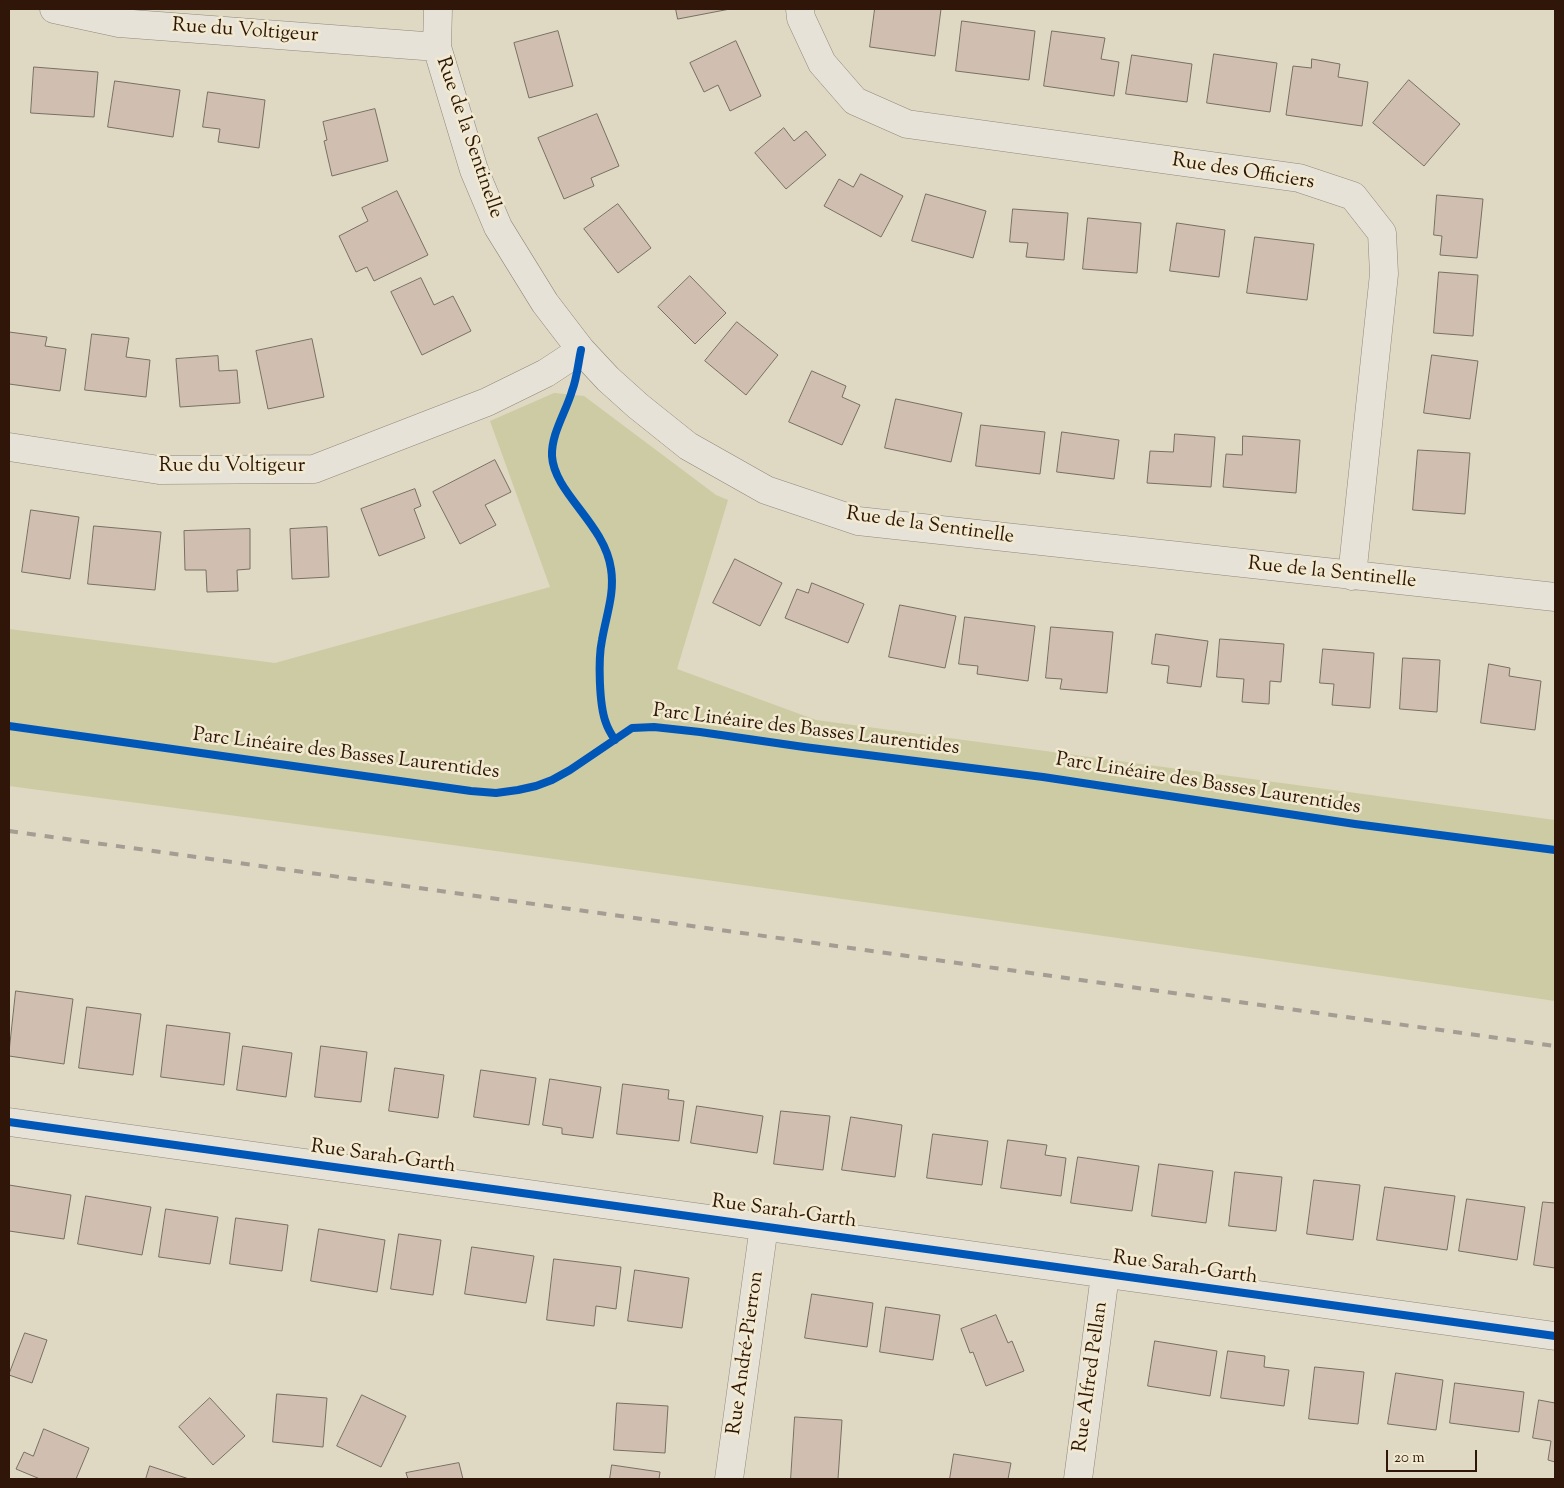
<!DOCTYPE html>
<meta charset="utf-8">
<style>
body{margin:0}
#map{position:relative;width:1564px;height:1488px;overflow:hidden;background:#dfd8c2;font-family:"Sorts Mill Goudy",serif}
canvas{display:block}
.frame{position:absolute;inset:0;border:10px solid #2f1608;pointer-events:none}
.scale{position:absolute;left:1386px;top:1450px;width:91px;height:22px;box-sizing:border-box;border:2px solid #2f1608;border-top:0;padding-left:6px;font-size:15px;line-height:18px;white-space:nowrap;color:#2f1608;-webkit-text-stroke:4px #f2ead0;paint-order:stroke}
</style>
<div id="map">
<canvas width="1564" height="1488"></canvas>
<div class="frame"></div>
<div class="scale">20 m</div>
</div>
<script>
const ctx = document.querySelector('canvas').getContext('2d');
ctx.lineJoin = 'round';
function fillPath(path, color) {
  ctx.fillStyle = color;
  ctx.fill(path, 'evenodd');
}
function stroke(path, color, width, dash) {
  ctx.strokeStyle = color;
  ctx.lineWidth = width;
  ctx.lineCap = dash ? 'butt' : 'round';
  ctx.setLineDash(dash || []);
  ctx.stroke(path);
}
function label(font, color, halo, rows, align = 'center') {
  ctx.font = font + ' "Sorts Mill Goudy",serif';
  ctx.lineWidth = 5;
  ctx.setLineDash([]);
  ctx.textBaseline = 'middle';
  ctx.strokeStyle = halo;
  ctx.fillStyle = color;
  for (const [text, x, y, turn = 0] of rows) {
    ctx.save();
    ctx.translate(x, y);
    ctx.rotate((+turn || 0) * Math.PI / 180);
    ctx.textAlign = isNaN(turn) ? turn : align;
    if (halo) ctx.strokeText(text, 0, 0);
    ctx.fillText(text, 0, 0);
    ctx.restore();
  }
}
const green = new Path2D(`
 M554,393L584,396L716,495L728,500L677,669L816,720L1555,820V1001C1040,926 525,853 9,786V629L275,663L550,587L490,421Z`);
const building = new Path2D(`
 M676,9H730L678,19Z
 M875,9H941L935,56L870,47Z
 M962,21L1035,31L1029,80L956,71Z
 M558,31L573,86L529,98L514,43Z
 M1052,31L1105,38L1101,59L1119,62L1114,96L1044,86Z
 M736,41L761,96L730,111L718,85L704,92L690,63Z
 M1214,54L1277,63L1270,112L1207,103Z
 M1132,55L1192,64L1187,102L1126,94Z
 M1312,59L1340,64L1338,77L1368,82L1362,126L1286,115L1293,66L1311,68Z
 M34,67L98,72L94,117L31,113Z
 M1409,80L1460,124L1424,166L1373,123Z
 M115,81L180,90L173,137L108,127Z
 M208,92L265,100L259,148L218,142L220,129L203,127Z
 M375,109L388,161L332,176L324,141L327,140L323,122Z
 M597,114L619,166L591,178L594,186L564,199L538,138Z
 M784,128L794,141L806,131L826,155L786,189L755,153Z
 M861,174L903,196L881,237L824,206L839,179L853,187Z
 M397,191L428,255L374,281L367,267L356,272L339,236L368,221L362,208Z
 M926,194L986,211L973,258L912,241Z
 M1437,195L1483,199L1477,258L1440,255L1442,236L1434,235Z
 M618,204L651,248L618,273L584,229Z
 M1013,209L1068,213L1064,260L1026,257L1028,243L1010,242Z
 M1088,218L1141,223L1137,273L1083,269Z
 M1177,223L1225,230L1219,277L1170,271Z
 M1255,237L1314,244L1307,300L1247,293Z
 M1439,272L1478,275L1473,336L1434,333Z
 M690,276L726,313L695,344L658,307Z
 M421,278L434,305L453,296L471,331L422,355L391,292Z
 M737,322L778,355L746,395L705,361Z
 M9,332L47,337L45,346L66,349L60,391L9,384Z
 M92,334L129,338L126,357L150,360L146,397L85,390Z
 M312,339L324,397L268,409L256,351Z
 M1432,355L1478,361L1470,419L1424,413Z
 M218,356L219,371L237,370L240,403L180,407L176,359Z
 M812,371L846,386L842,397L860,405L842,445L789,422Z
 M896,399L962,413L951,462L885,448Z
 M981,425L1045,432L1040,474L976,466Z
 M1062,432L1119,440L1114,479L1057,472Z
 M1175,434L1215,437L1211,487L1147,483L1150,451L1173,452Z
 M1243,436L1300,440L1296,493L1223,487L1226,454L1242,455Z
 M1418,450L1470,453L1465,514L1413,510Z
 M495,460L511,492L485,505L496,525L460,544L433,492Z
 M415,489L421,506L414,509L425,538L379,556L361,509Z
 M31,510L79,517L70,579L22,572Z
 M94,526L161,532L155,590L88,584Z
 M327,527L329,577L292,579L290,529Z
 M250,529V569L237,570L238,591L207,592L206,570H185L184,531Z
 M735,559L782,583L760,626L713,603Z
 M812,583L864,604L848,643L785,618L797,589L808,593Z
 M900,605L956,616L945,668L889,657Z
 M965,617L1035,626L1028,681L977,674L978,666L959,664Z
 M1051,627L1113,632L1107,693L1060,689L1062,679L1046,678Z
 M1156,634L1208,641L1201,687L1167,683L1169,666L1152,664Z
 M1220,639L1284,644L1281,682L1270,681L1269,704L1242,702L1244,679L1217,677Z
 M1323,649L1374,653L1370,708L1332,705L1334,684L1320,683Z
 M1403,658L1440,660L1437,712L1400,709Z
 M1489,664L1510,668L1509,676L1541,681L1535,730L1481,723Z
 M16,991L73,999L64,1064L9,1056Z
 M87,1007L141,1014L133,1075L79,1068Z
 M167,1025L230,1033L224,1085L161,1077Z
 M243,1046L292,1053L286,1097L237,1090Z
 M321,1046L367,1052L361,1102L315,1097Z
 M395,1068L444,1075L438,1118L389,1111Z
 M481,1070L536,1078L529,1125L474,1117Z
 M550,1079L601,1087L593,1138L562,1134V1128L543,1125Z
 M623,1084L669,1090L668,1099L684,1101L679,1141L617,1134Z
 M697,1106L763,1116L757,1153L691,1143Z
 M781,1111L830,1116L823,1170L774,1164Z
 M851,1117L902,1125L895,1177L842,1170Z
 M933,1134L988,1141L982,1185L927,1178Z
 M1008,1140L1047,1145L1045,1155L1066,1158L1061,1196L1001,1188Z
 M1078,1157L1139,1166L1132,1211L1071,1203Z
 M1159,1164L1213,1171L1206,1223L1152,1216Z
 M1235,1172L1282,1177L1276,1231L1229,1226Z
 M1314,1180L1360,1185L1353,1240L1307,1234Z
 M9,1185L71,1195L64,1239L9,1231Z
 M1385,1187L1455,1196L1447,1250L1377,1240Z
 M86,1196L151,1207L142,1255L78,1244Z
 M1467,1199L1525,1207L1517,1260L1459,1251Z
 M1543,1202L1555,1203V1268L1534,1265Z
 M166,1209L218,1217L210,1264L159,1257Z
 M236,1218L288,1225L282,1271L230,1264Z
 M319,1229L385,1240L377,1292L311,1281Z
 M399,1234L441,1240L433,1295L391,1289Z
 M472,1247L534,1256L526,1303L465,1294Z
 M554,1259L621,1267L616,1309L596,1306L594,1326L547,1320Z
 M635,1270L689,1278L682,1328L628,1321Z
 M812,1294L873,1303L867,1347L805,1338Z
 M886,1307L940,1315L933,1360L880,1352Z
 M996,1315L1008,1343L1012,1341L1024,1371L986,1386L973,1352L970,1353L961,1329Z
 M25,1333L47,1340L32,1383L9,1375Z
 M1155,1341L1217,1351L1210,1396L1148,1386Z
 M1228,1351L1265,1356L1264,1367L1289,1370L1284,1406L1221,1398Z
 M1315,1367L1364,1372L1358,1424L1309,1419Z
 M1396,1373L1443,1380L1436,1430L1388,1424Z
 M1455,1383L1524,1392L1519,1432L1450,1423Z
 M277,1394L327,1398L323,1447L273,1442Z
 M362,1395L406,1416L381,1467L337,1446Z
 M210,1398L245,1436L213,1465L179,1427Z
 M1539,1400L1555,1403V1462L1548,1460L1551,1441L1533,1438Z
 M617,1403L668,1406L665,1453L614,1450Z
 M795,1417L842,1420L838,1479H791Z
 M44,1429L89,1448L76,1479H40L16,1469L24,1452L33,1456Z
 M954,1454L1011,1463L1008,1479H950Z
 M459,1463L463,1479H408L406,1473Z
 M612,1465L660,1472L659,1479H610Z
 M150,1466L189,1479H146Z`);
const street = new Path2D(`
 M54,9L119,23L437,47
 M438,9L437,47L474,170L498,227L545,303L581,350L608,379L638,406L688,446L766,490L858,521L1555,597
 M800,9L801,18L822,63L855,101L907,124L1299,178L1353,196L1382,233L1384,274L1352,576
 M9,447L159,470L314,469L487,402L546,373L581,350
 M9,1122L1555,1336
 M729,1479L764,1226
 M1078,1479L1105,1275`);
const rail = new Path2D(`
 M9,831L1555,1046`);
const cycleway = new Path2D(`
 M581,350C578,364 577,378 572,391C566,412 551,434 552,456C554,493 605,524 611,569C615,593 606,616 602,640C598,659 599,705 606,723C608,729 611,734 615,740
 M9,726L471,791L496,793L518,790L536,786L552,780L570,770L632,728L654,727L700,732L804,747L1043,777L1355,824L1555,850
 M9,1122L1555,1336`);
const streetNames = [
 ["Rue du Voltigeur",245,32,4],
 ["Rue de la Sentinelle",468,138,71],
 ["Rue des Officiers",1243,173,9],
 ["Rue du Voltigeur",232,468],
 ["Rue de la Sentinelle",930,527,8],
 ["Rue de la Sentinelle",1332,574,6],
 ["Parc Linéaire des Basses Laurentides",806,731,7],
 ["Parc Linéaire des Basses Laurentides",346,755,7],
 ["Parc Linéaire des Basses Laurentides",1208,785,9],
 ["Rue Sarah-Garth",383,1158,8],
 ["Rue Sarah-Garth",784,1213,8],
 ["Rue Sarah-Garth",1185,1269,8],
 ["Rue André-Pierron",747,1353,-82],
 ["Rue Alfred Pellan",1092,1377,-82]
];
fillPath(green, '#cccba3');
fillPath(building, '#d0bfb0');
stroke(building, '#777063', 1);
stroke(street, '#90897c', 29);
stroke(street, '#e6e2d7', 28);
stroke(rail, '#a39d94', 4, [9, 9]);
stroke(cycleway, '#0057b8', 8);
label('20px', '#2f1608', '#f2ead0', streetNames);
</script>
